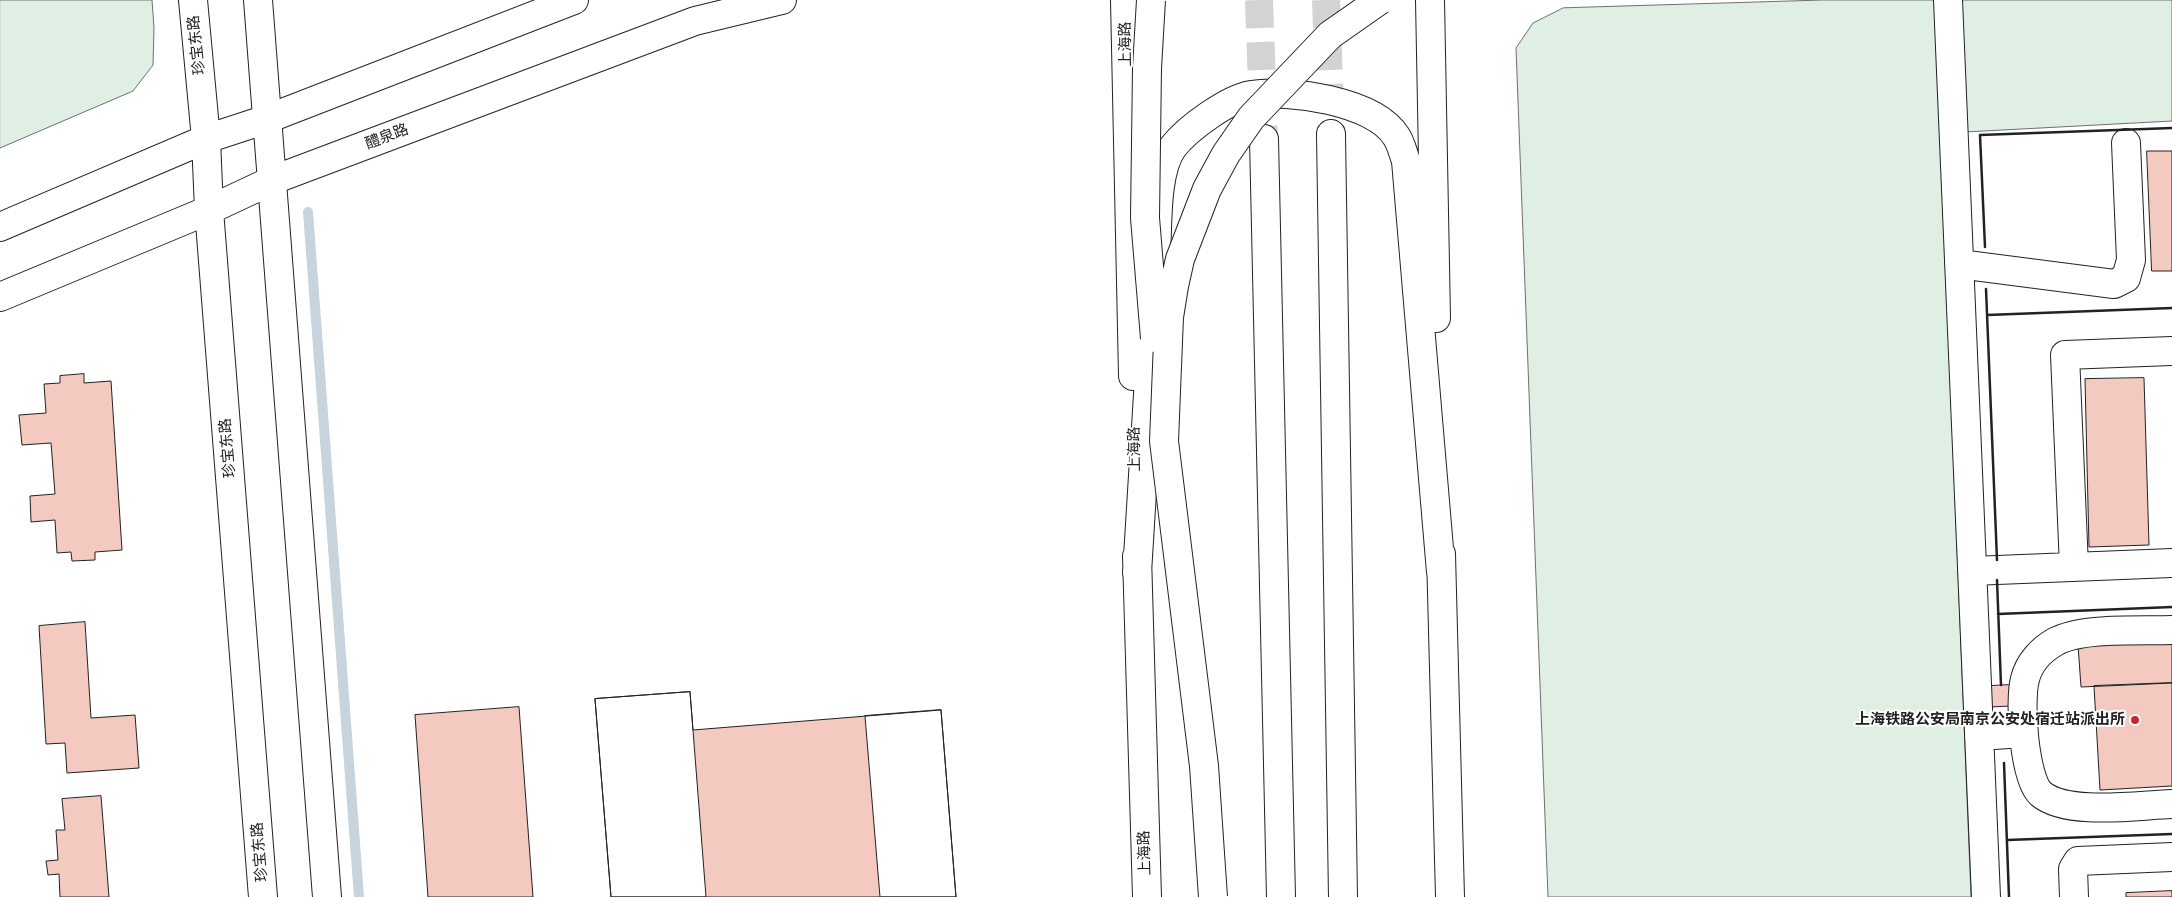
<!DOCTYPE html>
<meta charset="utf-8">
<style>
body{margin:0}
canvas{display:block;background:#fff}
</style>
<canvas width="2172" height="897"></canvas>
<script>
const ctx = document.querySelector('canvas').getContext('2d');
ctx.lineJoin = 'round';
function fillPath(path, color) {
  ctx.fillStyle = color;
  ctx.fill(path, 'evenodd');
}
function stroke(path, color, width, dash) {
  ctx.strokeStyle = color;
  ctx.lineWidth = width;
  ctx.lineCap = dash ? 'butt' : 'round';
  ctx.setLineDash(dash || []);
  ctx.stroke(path);
}
function label(font, color, halo, rows, align = 'center') {
  ctx.font = font + ' Manrope,"Noto Sans SC",sans-serif';
  ctx.lineWidth = 4;
  ctx.setLineDash([]);
  ctx.textBaseline = 'middle';
  ctx.strokeStyle = halo;
  ctx.fillStyle = color;
  for (const [text, x, y, turn = 0] of rows) {
    ctx.save();
    ctx.translate(x, y);
    ctx.rotate((+turn || 0) * Math.PI / 180);
    ctx.textAlign = isNaN(turn) ? turn : align;
    if (halo) ctx.strokeText(text, 0, 0);
    ctx.fillText(text, 0, 0);
    ctx.restore();
  }
}
const green = new Path2D(`
 M0,0H152L154,28L153,65L133,91L0,148Z
 M1823,0H1935L1971,897H1548L1516,48L1533,23L1563,8Z
 M1960,0H2172V121L1965,132Z`);
const stream = new Path2D(`
 M308,212L359,897`);
const building = new Path2D(`
 M2147,151H2172V271H2152Z
 M84,374V383L111,381L122,550L95,552V560L72,561L71,552L57,553L55,520L31,522L30,496L55,494L51,443L22,445L19,415L46,413L44,384L60,383V376Z
 M2144,378L2149,545L2089,547L2085,379Z
 M85,622L91,718L135,715L139,768L67,773L65,743L46,744L39,626Z
 M2172,640V683L2081,687L2078,645Z
 M2172,683V786L2100,790L2094,686Z
 M2010,685L2011,706L1990,707L1989,686Z
 M690,692L693,730L941,710L956,897H611L595,699Z
 M690,692L706,897H611L595,699Z
 M519,707L533,897H428L415,715Z
 M941,710L956,897H880L865,716Z
 M101,796L109,897H60L59,874L48,875L46,861L58,860L56,830H65L62,799Z
 M2172,891V897H2126V893Z`);
const highwayTunnel = new Path2D(`
 M1259,0L1264,139
 M1326,0L1331,134`);
const minor = new Path2D(`
 M193,0L206,139L209,210L263,897
 M258,0L327,897
 M1948,0L1986,897
 M0,227L206,139L267,119L574,0
 M1959,264L2114,284L2126,278L2131,260L2126,143
 M0,297L209,210L273,180L695,21L782,0
 M2074,567L2065,355L2172,351
 M1972,571L2172,563
 M2172,630C2141,631 2081,627 2055,642C2041,650 2029,663 2025,679C2019,701 2024,779 2041,794C2068,816 2138,805 2172,804
 M1979,736L2023,733
 M2074,897L2073,869L2078,861L2172,857`);
const major = new Path2D(`
 M1125,0L1133,376
 M1430,0L1436,318
 M1156,255C1158,225 1155,172 1173,147C1188,128 1228,99 1251,95C1289,89 1374,101 1396,136C1401,143 1403,153 1406,161L1441,572
 M1441,554L1450,897
 M1137,556L1147,897
 M1137,573L1153,313`);
const highway = new Path2D(`
 M1331,134L1343,897
 M1264,139L1281,897`);
const highwayBridge = new Path2D(`
 M1151,0L1147,68L1145,218L1155,338
 M1213,897L1204,766L1164,441L1169,317L1174,286L1180,259L1207,189L1226,154L1251,118L1330,35L1380,0`);
const wall = new Path2D(`
 M1985,247L1980,135L2172,128
 M1986,289L1997,560
 M1987,315L2172,308
 M1997,580L2001,685
 M1998,614L2172,607
 M2004,763L2009,897
 M2007,840L2172,834`);
const markers = [
 [2135,720,5,"#c62828"]
];
const streetNames = [
 ["上海路",1126,44,-91],
 ["珍宝东路",197,45,-96],
 ["醴泉路",387,137,-21],
 ["珍宝东路",228,448,-95],
 ["上海路",1135,449,-91],
 ["珍宝东路",260,852,-95],
 ["上海路",1145,853,-92]
];
const poiNames = [
 ["上海铁路公安局南京公安处宿迁站派出所",2125,720]
];
fillPath(green, '#e0efe3');
stroke(green, '#6f6f6f', 1);
stroke(stream, '#c7d3dd', 10);
fillPath(building, '#f3c9c0');
stroke(building, '#222', 1);
stroke(highwayTunnel, '#d3d3d3', 28, [28, 14]);
stroke(minor, '#222', 30);
stroke(major, '#222', 30);
stroke(highway, '#222', 30);
stroke(minor, '#fff', 28);
stroke(major, '#fff', 28);
stroke(highway, '#fff', 28);
stroke(highwayBridge, '#222', 30, []);
stroke(highwayBridge, '#fff', 28);
stroke(wall, '#222', 2.5);
for (const [x, y, r, color] of markers) {
  const dot = new Path2D();
  dot.arc(x, y, r, 0, 2 * Math.PI);
  ctx.fillStyle = color;
  ctx.fill(dot);
  stroke(dot, '#fff', 2);
}
label('15px', '#222', '#fff', streetNames);
label('bold 15px', '#222', '#fff', poiNames, 'right');
</script>
